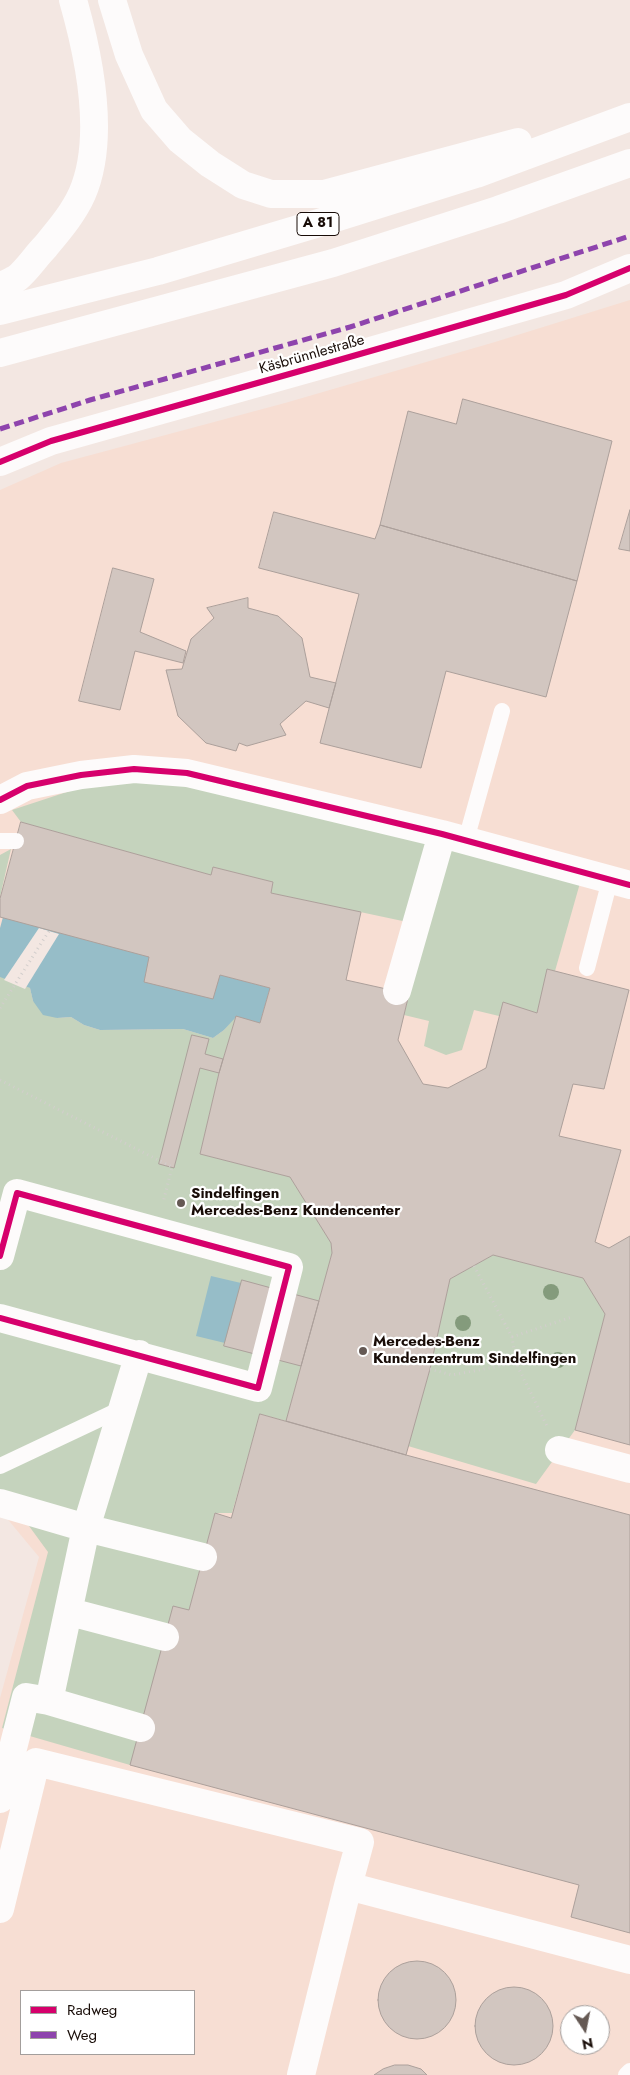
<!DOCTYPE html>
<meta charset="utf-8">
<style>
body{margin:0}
#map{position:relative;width:630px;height:2075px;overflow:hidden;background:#f3e7e2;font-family:Jost,sans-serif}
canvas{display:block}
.legend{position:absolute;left:20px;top:1990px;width:175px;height:65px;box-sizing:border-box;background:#fff;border:1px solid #a39e9c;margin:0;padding:6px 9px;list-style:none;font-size:15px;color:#180c07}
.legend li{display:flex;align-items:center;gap:10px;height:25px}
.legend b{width:25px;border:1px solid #a39e9c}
.north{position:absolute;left:560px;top:2005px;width:50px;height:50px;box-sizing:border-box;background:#fff;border:1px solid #a39e9c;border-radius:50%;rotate:169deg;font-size:14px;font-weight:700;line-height:20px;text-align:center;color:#180c07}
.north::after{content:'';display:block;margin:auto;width:18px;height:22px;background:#655954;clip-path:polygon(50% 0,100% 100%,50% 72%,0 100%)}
</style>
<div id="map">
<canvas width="630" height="2075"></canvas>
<ul class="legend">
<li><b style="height:6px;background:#d6006c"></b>Radweg</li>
<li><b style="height:6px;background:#8e44ad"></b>Weg</li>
</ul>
<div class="north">N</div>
</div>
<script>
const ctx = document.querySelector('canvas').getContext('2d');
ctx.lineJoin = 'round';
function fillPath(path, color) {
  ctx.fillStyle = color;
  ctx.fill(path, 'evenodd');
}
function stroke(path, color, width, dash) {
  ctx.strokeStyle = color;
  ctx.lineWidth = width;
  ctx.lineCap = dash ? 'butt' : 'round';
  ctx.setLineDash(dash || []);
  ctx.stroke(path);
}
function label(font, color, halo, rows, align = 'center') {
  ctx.font = font + ' Jost,sans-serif';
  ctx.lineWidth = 4.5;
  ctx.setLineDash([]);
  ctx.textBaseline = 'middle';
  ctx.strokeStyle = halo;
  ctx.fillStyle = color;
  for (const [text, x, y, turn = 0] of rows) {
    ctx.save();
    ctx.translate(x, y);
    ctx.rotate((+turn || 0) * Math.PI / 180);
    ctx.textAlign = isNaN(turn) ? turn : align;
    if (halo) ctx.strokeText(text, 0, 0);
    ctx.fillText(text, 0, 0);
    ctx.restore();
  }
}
const built = new Path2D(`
 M630,300V2075H0V1698L39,1557L0,1510V490L61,463L285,403L495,342ZM21,1991H194V2054H21ZM570,2015H600V2045H570Z`);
const green = new Path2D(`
 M164,781L410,839L580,883L555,971L548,969L537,1013L503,1003L499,1016L474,1010L462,1050L446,1055L424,1046L429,1021L404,1015L426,926L271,893L273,882L213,867L211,875L21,822L12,810L85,786Z
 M11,849L0,897V855Z
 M2,976L30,988L33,1001L57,1018L71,1017L84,1025L100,1030L183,1029L213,1038L224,1030L236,1016L219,1073L200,1154L290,1177L331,1243L332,1253L286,1421L260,1414L232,1513H215L189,1610L130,1765L2,1728L48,1552L21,1515L0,1509V977Z
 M493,1255L583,1278L605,1314L575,1430L536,1484L408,1446L430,1369L450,1279Z`);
const water = new Path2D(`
 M3,917L270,988L260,1023L236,1017L224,1030L213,1038L183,1029L100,1030L84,1025L71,1017L57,1018L43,1015L33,1001L30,988L0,977V928Z
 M211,1276L241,1283L225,1343L196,1336Z`);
const pier = new Path2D(`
 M39,928L59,934L25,989L4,980Z`);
const building = new Path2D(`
 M463,399L612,441L577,581L380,525L408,411L456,424Z
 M630,510V551L619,549Z
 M274,512L375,539L380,525L577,581L546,697L446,671L421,768L320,743L359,594L259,568Z
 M113,568L154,579L140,632L186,651L183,663L135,651L120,710L79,701Z
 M248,598V608L278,616L302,638L310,677L336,683L329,708L306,701L280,724L286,735L247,746L239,743L236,751L206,743L178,716L166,670L182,669L191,639L214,618L207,608Z
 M21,822L211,875L213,867L273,882L271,893L361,912L346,980L409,994L398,1040L423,1084L448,1088L486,1068L503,1002L537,1013L547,969L629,990L604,1089L573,1084L559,1136L621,1150L595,1242L609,1248L630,1236V1445L575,1430L605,1314L583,1278L493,1255L450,1279L430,1369L406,1455L286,1421L332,1253L331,1243L290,1177L200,1154L219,1073L236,1016L260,1023L270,988L220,975L213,999L144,982L149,957L0,917V899Z
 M192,1035L209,1039L205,1054L223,1059L219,1073L200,1068L174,1168L159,1164Z
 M242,1280L319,1301L301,1366L224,1346Z
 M260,1414L406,1455L630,1515V1933L571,1917L579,1885L130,1765L173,1606L189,1610L215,1513L231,1518Z
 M378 2000a39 39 0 1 1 78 0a39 39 0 1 1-78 0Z
 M475 2026a39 39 0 1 1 78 0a39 39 0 1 1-78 0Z
 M395,2065H408L421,2069L427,2075H374L383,2069Z`);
const path = new Path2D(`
 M0,1008L49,931
 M0,1080L172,1167L163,1203
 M474,1266L512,1337L516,1363L547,1426
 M512,1337L572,1317
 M430,1369L452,1375L516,1363`);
const lane = new Path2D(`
 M466,840L502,711
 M0,841H16
 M587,968L610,880
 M0,1466L123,1408
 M626,2075L630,2071`);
const street = new Path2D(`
 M0,462L51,441L318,366L566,295L630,268
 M0,800L27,786L81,775L134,769L187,773L442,834L630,885
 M397,991L442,834
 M0,1256L17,1193L289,1267L258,1388L0,1318
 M139,1354L86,1528L49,1701L141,1728
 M559,1450L630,1469
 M0,1503L86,1528L203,1557
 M70,1612L165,1637
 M0,1799L26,1697L49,1701
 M0,1909L36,1762L360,1842L348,1886
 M301,2075L348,1886L630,1960`);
const highway = new Path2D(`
 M112,0L129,55L154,110L180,140L210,164L243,185L271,194H324L518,142
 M0,287C5,284 12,281 17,278C27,270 36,256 45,247C59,230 73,214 82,194C106,139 89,56 73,0
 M0,311L158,271L322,222L476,174L630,117
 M0,353L333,263L498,210L630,163`);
const quiet = new Path2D(`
 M0,429L90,400L350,327L630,236`);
const cycleway = new Path2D(`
 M0,462L51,441L318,366L566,295L630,268
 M0,800L27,786L81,775L134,769L187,773L442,834L630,885
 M0,1256L17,1193L289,1267L258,1388L0,1318`);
const trees = [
 [551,1292],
 [463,1323],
 [558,1360]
];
const markers = [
 [181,1203,5,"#655954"],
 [363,1351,5,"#655954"]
];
const shields = [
 [318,224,42]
];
const shieldNames = [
 ["A 81",318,224]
];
const streetNames = [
 ["Käsbrünnlestraße",312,355,-16]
];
const poiNames = [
 ["Sindelfingen",191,1194],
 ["Mercedes-Benz Kundencenter",191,1211],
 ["Mercedes-Benz",373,1342],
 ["Kundenzentrum Sindelfingen",373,1359]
];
fillPath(built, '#f7ded3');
fillPath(green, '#c5d3bd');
fillPath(water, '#96bdc8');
fillPath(pier, '#f3e7e2');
fillPath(building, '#d2c6c0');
stroke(building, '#aca09b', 1);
stroke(path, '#d2cecc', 3, [1, 4]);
stroke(lane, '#fdfbfb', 16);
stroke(street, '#fdfbfb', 28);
stroke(highway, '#fdfbfb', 28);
stroke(quiet, '#8e44ad', 5, [10, 5]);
stroke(cycleway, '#d6006c', 6);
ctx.fillStyle = '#849b7c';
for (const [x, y] of trees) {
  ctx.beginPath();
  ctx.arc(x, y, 8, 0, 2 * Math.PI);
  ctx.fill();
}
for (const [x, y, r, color] of markers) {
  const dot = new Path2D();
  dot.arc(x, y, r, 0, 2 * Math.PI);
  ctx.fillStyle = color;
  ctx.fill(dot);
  stroke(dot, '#fff', 2);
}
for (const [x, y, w] of shields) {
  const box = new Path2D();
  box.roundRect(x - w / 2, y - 11.5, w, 23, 4);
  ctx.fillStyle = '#fff';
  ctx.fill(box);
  stroke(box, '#180c07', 1);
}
label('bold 14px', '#180c07', null, shieldNames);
label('15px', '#180c07', '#fff', streetNames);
label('bold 15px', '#180c07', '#fff', poiNames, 'left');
</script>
